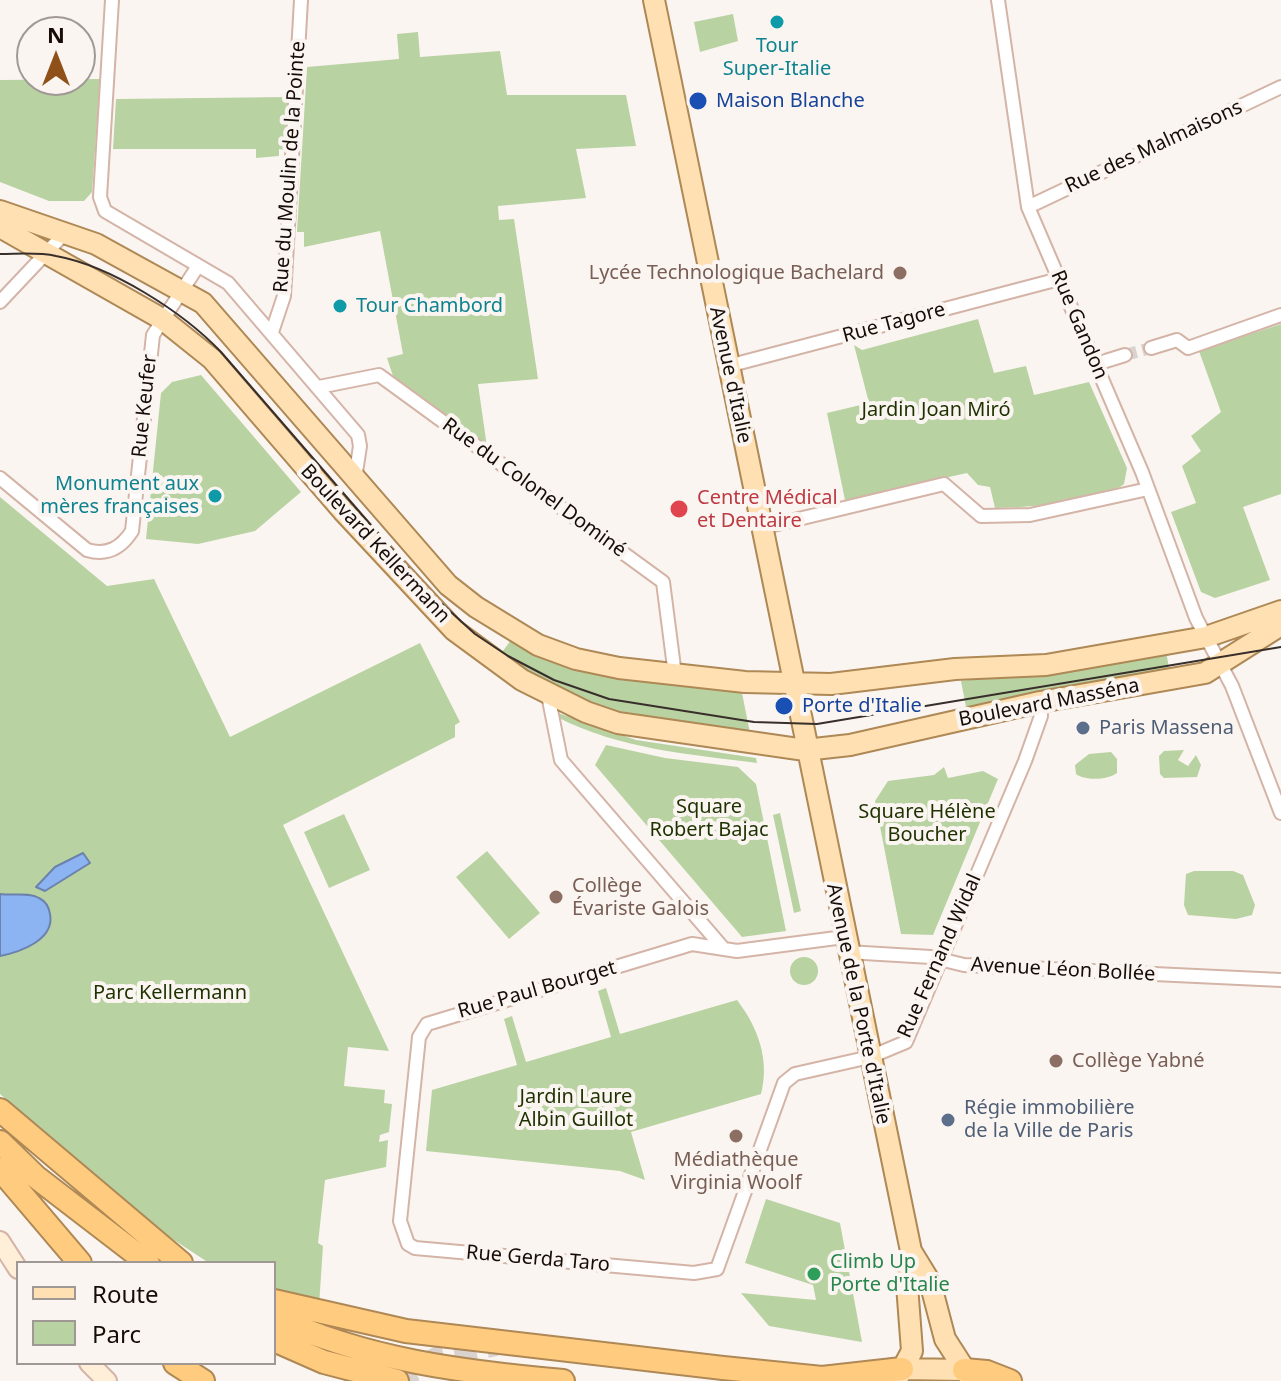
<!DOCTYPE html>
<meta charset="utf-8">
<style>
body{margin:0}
#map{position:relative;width:1281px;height:1381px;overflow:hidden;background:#fbf5f2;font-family:"Noto Sans",sans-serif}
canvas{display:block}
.legend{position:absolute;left:16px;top:1261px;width:260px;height:104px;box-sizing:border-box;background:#fbf5f2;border:2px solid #a09894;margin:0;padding:10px 14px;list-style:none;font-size:24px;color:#170d08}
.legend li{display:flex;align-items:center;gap:16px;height:40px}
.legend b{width:40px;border:2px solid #a09894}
.north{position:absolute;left:16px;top:16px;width:80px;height:80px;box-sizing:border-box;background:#fbf5f2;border:2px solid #a09894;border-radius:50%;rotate:0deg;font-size:22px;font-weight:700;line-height:32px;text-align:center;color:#170d08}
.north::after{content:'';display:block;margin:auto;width:28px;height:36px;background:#90501a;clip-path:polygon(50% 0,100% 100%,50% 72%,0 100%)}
</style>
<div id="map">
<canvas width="1281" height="1381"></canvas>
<ul class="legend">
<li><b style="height:10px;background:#ffe0b2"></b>Route</li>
<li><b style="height:22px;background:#b9d2a2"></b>Parc</li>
</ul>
<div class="north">N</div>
</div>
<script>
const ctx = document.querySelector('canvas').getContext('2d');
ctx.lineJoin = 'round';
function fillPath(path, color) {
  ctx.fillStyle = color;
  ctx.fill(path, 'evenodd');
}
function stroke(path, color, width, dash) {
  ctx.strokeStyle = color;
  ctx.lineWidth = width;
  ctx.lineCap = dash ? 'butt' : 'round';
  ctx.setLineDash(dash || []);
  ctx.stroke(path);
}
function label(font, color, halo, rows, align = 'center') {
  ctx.font = font + ' "Noto Sans",sans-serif';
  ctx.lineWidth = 8;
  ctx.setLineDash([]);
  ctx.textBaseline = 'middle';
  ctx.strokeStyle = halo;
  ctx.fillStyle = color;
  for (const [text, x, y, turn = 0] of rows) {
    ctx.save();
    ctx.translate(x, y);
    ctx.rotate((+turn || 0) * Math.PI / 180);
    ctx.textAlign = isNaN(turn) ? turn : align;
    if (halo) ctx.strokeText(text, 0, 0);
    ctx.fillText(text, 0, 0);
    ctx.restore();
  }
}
const green = new Path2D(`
 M733,14L738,41L700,52L694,22Z
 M418,32L420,57L500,51L507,95H626L636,146L576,149L586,198L498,206L499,220L514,219L538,379L478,384L487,447L394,379L387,358L403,354L380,231L304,247V232H297L307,67L399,59L397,34Z
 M100,79L92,192L84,201H49L0,182V80Z
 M288,97L284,150L279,149V156L256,158V149H113L116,99Z
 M978,319L994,373L1026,366L1034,395L1089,382L1127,468L1124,484C1101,504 1025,507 995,508L990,487L978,485L967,473L845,500L827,413L869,403L854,345L862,350Z
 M1281,324V494L1243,507L1270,580L1215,598L1201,592L1171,512L1196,503L1182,466L1201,451L1191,436L1221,412L1199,351Z
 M201,375L301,492L255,531L198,544L146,539L161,393L172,382Z
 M0,497L107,586L154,579L230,737L420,643L460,722L455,725V737L283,825L389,1051L348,1047L344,1086L385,1090L384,1103L392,1104L389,1132L380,1135L379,1142L388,1140L386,1167L325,1180L318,1243L323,1246L319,1306L274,1293V1263H209L168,1236L0,1094Z
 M511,640L625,677L742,693L750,733L595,707L497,659Z
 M1166,651L1170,674L967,712L961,681L1048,671Z
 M558,713L636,740L756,758L757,763C688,754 619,749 557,717Z
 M606,745L665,758L738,767L756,784L786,931L742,937L595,765Z
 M1184,750L1178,760L1188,766L1196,755L1201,765L1197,777L1164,778L1160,774L1159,756L1164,751Z
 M1111,752L1117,759V773C1108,780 1085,781 1076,774L1075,765L1089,754Z
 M944,767L948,778L983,771L998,779L933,935L901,934L875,801L888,781L934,775Z
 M780,813L801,911L794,913L773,815Z
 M344,814L370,870L329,888L304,832Z
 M487,851L540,913L509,939L456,877Z
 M1194,871H1233L1243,875L1255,905L1252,915L1236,919L1188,915L1184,905L1186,874Z
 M790 971a14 14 0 1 1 28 0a14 14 0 1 1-28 0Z
 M606,988L620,1034L737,1000C758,1027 770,1060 761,1094L631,1132L645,1180L620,1171L426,1151L432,1090L517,1065L504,1019L512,1016L526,1062L611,1037L598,991Z
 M766,1199L840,1223L862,1342L769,1326L741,1293L816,1300L813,1285L745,1263Z`);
const water = new Path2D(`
 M83,853L90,863L45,891L36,887L55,867Z
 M0,894C12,896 29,892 39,898C45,901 49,907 50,914C55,940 20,952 0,956Z`);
const streetTunnel = new Path2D(`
 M1125,355L1151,348`);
const highwayTunnel = new Path2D(`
 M395,1381L440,1356L496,1345`);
const street = new Path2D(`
 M112,0L100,197L105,211L228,283L358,435L360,446L355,479
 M998,0L1028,207L1142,472L1196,618L1232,686L1281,813
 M1028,207L1281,87
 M0,302L65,233
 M272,332L284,296L301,0
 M1151,348L1177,340L1188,348L1281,315
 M1096,364L1125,355
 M728,366L1059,279
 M319,387L379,375L663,582L675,675
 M0,478L87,550C107,556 121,548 132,531L153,335L198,266
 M761,528L944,484L981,516L1030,515L1148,489
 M548,695L561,760L723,948
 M844,937L737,951L692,944L427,1024L419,1037L400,1221L408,1244L415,1248L694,1273L717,1269L784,1083L795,1074L870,1057L906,1042L1025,761L1041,716L1040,702
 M847,952L931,957L964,965L1281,980`);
const secondary = new Path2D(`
 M0,1241L18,1269
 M89,1363L107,1381`);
const primary = new Path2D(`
 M654,0L911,1251L930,1282L945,1339L972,1381
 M0,211L96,244L203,303L448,585L476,607L538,645L576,659L619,668L745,682L831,684L955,669L1046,665L1206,637L1281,611
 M0,227L162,319L212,359L343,511L454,630L522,680L586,712L618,723L805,750L850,745L1040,702L1205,673L1281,625
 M902,1369L964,1370
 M896,1381L912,1351L907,1285L912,1258`);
const highway = new Path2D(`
 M0,1110L181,1263
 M0,1142L36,1177L148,1263
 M0,1169L80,1263
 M274,1301L406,1331L723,1368L822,1378L902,1369
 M274,1317C366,1360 463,1372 563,1381
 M274,1340L324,1362L397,1381
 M175,1363L203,1381
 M964,1370L987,1372L1010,1381`);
const tram = new Path2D(`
 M0,254C18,254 38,252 56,256C111,266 183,312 221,352L429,592L475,634L508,656L554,680L609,699L754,722L817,724L1281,647`);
const markers = [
 [777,22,8,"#0f9aa8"],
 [698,101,10,"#1a4fb4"],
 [900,273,8,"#8d6e63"],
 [340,306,8,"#0f9aa8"],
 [215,496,8,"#0f9aa8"],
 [679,509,10,"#e0444e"],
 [784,706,10,"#1a4fb4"],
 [1083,728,8,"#5c6f8a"],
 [556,897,8,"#8d6e63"],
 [1056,1061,8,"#8d6e63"],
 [948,1120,8,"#5c6f8a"],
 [736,1136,8,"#8d6e63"],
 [814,1274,8,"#2e9e5b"]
];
const cultureNames = [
 ["Tour",777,46],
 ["Super-Italie",777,69],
 ["Tour Chambord",356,306,"left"],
 ["Monument aux",199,484,"right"],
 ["mères françaises",199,507,"right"]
];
const transitNames = [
 ["Maison Blanche",716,101],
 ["Porte d'Italie",802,706]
];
const streetNames = [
 ["Rue des Malmaisons",1154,147,-25],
 ["Rue du Moulin de la Pointe",290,167,-86],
 ["Rue Tagore",894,323,-15],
 ["Rue Gandon",1079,325,67],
 ["Avenue d'Italie",730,375,78],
 ["Rue Keufer",145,406,-84],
 ["Rue du Colonel Dominé",534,488,36],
 ["Boulevard Kellermann",375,544,47],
 ["Boulevard Masséna",1049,703,-11],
 ["Rue Fernand Widal",940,956,-66],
 ["Avenue Léon Bollée",1063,970,3],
 ["Rue Paul Bourget",537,990,-16],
 ["Avenue de la Porte d'Italie",858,1004,78],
 ["Rue Gerda Taro",538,1259,5]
];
const educationNames = [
 ["Lycée Technologique Bachelard",884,273,"right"],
 ["Collège",572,886],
 ["Évariste Galois",572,909],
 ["Collège Yabné",1072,1061],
 ["Médiathèque",736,1160,"center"],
 ["Virginia Woolf",736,1183,"center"]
];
const parkNames = [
 ["Jardin Joan Miró",936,410],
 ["Square",709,807],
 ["Robert Bajac",709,830],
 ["Square Hélène",927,812],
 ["Boucher",927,835],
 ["Parc Kellermann",170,993],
 ["Jardin Laure",576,1097],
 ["Albin Guillot",576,1120]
];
const healthNames = [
 ["Centre Médical",697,498],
 ["et Dentaire",697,521]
];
const serviceNames = [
 ["Paris Massena",1099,728],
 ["Régie immobilière",964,1108],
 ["de la Ville de Paris",964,1131]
];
const leisureNames = [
 ["Climb Up",830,1262],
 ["Porte d'Italie",830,1285]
];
fillPath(green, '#b9d2a2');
fillPath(water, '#8db4f2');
stroke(water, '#6a82ac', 2);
stroke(streetTunnel, '#d9d2cf', 12, [12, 6]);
stroke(highwayTunnel, '#d9d2cf', 22, [22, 11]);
stroke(street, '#d4b4a7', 16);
stroke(secondary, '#d4b4a7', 22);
stroke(primary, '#ae8855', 24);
stroke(highway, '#ae8855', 26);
stroke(street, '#fff', 12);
stroke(secondary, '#ffefd9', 18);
stroke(primary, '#ffe0b2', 20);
stroke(highway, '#ffcb7f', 22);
stroke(tram, '#382e2a', 2);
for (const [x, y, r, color] of markers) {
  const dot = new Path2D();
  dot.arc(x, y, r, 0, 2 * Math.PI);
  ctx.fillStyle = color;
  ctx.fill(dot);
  stroke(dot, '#fbf5f2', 3);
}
label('20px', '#0d838f', '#fbf5f2', cultureNames);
label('20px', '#164399', '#fbf5f2', transitNames, 'left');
label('20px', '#170d08', '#fbf5f2', streetNames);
label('20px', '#785e54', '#fbf5f2', educationNames, 'left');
label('20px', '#1e3200', '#fbf5f2', parkNames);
label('20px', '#be3a42', '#fbf5f2', healthNames, 'left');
label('20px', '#4e5e75', '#fbf5f2', serviceNames, 'left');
label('20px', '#27864d', '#fbf5f2', leisureNames, 'left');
</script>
